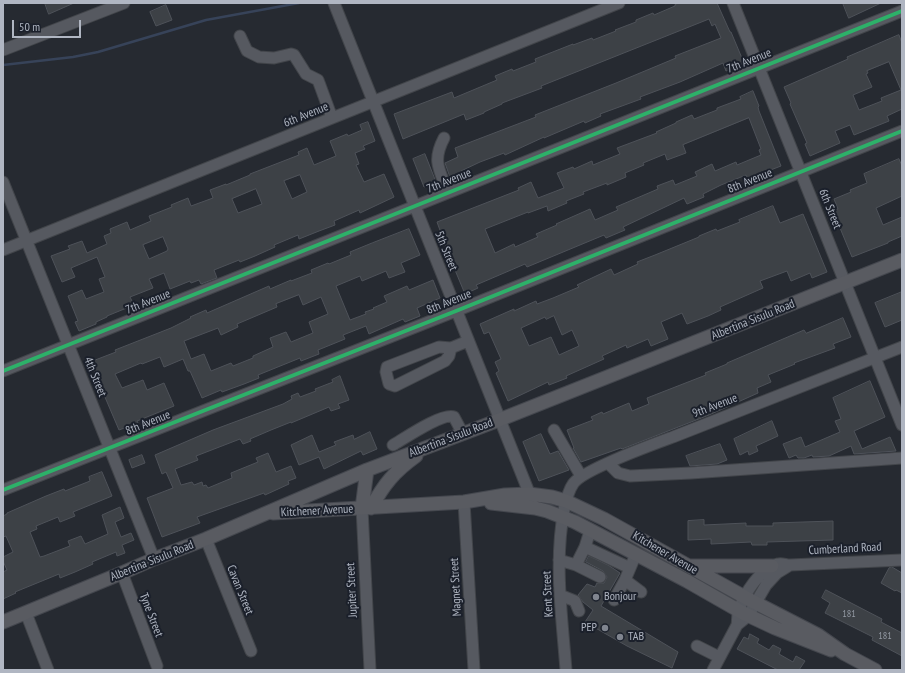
<!DOCTYPE html>
<style>
body{margin:0}
#map{position:relative;width:905px;height:673px;overflow:hidden;background:#262a31;font-family:"PT Sans Narrow",sans-serif}
canvas{display:block}
.frame{position:absolute;inset:0;border:4px solid #b0b6c2;pointer-events:none}
.scale{position:absolute;left:12px;top:20px;width:69px;height:18px;box-sizing:border-box;border:2px solid #b0b6c2;border-top:0;padding-left:5px;font-size:12px;line-height:14px;white-space:nowrap;color:#b0b6c2;-webkit-text-stroke:3px #1b202b;paint-order:stroke}
</style>
<div id="map">
<canvas width="905" height="673"></canvas>
<div class="frame"></div>
<div class="scale">50 m</div>
</div>
<script>
const ctx = document.querySelector('canvas').getContext('2d');
ctx.lineJoin = 'round';
function stroke(path, color, width, dash) {
  ctx.strokeStyle = color;
  ctx.lineWidth = width;
  ctx.lineCap = dash ? 'butt' : 'round';
  ctx.setLineDash(dash || []);
  ctx.stroke(path);
}
function fillPath(path, color) {
  ctx.fillStyle = color;
  ctx.fill(path, 'evenodd');
}
function label(font, color, halo, rows, align = 'center') {
  ctx.font = font + ' "PT Sans Narrow",sans-serif';
  ctx.lineWidth = 4;
  ctx.setLineDash([]);
  ctx.textBaseline = 'middle';
  ctx.strokeStyle = halo;
  ctx.fillStyle = color;
  for (const [text, x, y, turn = 0] of rows) {
    ctx.save();
    ctx.translate(x, y);
    ctx.rotate((+turn || 0) * Math.PI / 180);
    ctx.textAlign = isNaN(turn) ? turn : align;
    if (halo) ctx.strokeText(text, 0, 0);
    ctx.fillText(text, 0, 0);
    ctx.restore();
  }
}
const stream = new Path2D(`
 M3,65L73,57L98,52L206,20L299,3`);
const building = new Path2D(`
 M45,3H74L49,14Z
 M679,3H717L730,32H731L744,63L726,71L723,63L680,82L640,97L641,99L600,114L601,116L585,123L584,121L544,138V137L505,155L504,153L480,162L461,171L463,175L451,180L445,163L458,157L455,148L536,117L535,115L616,83L676,58L675,56L721,38L715,24L712,26L709,19L541,86L542,88L502,103V104L484,112V113L466,120L464,114L403,139L394,114L452,92L454,98L497,80L495,76L512,69L513,71L536,62L535,59L573,44V45L592,38L593,40L616,31L615,30L636,22V20L653,13L654,15L675,6V5Z
 M843,3H881L849,18Z
 M166,5L172,20L156,26L150,12Z
 M899,35L902,43V109L887,116L889,121L854,135L850,125L835,131L840,143L810,156L805,144L807,143L790,104L791,103L784,87L848,59L847,57L861,51ZM889,62L901,90L881,98L882,101L859,110L853,95L872,87L866,74L868,73L867,71Z
 M753,91L759,106L758,107L759,111L781,166L747,179L746,175L721,185L703,194L704,197L687,204L684,198L623,227L625,230L606,238L604,235L527,267L525,264L476,285L478,288L465,294L450,258L437,222L519,190L518,188L531,182L538,198L564,188L557,173L573,167L574,169L592,161L593,165L620,154L617,148L657,133L656,132L676,123V122L692,115L694,119L717,110V108L741,99L740,97ZM749,118L761,149L759,150L761,155L737,165L736,162L715,171L712,164L695,172L697,176L675,185L673,180L657,186L658,189L616,207L618,210L595,220L590,209L556,224L557,225L536,234L538,237L515,247L514,244L495,253L485,229L528,212V213L547,206L548,211L567,203L566,201L584,194L583,192L607,183V185L626,177L625,173L644,165L643,163L665,154L667,160L686,153L683,145Z
 M368,122L375,141L363,146L365,149L355,153L359,164L356,165L364,182L384,174L394,197L360,213L359,210L334,221L335,225L319,231L299,239L298,235L274,245L275,247L255,256L240,262L239,260L214,270L217,278L201,284L199,280L191,283L190,281L170,289L164,273L149,279L153,288L130,297L134,305L107,316V317L96,322V324L79,331L75,322L78,321L68,296L82,290L86,299L104,292L99,279L105,277L97,257L71,268L75,277L62,282L51,256L70,249L68,246L82,241L87,253L107,244L104,236L111,233L110,229L127,222L130,230L151,221L149,216L172,207L171,205L188,198L191,206L213,198L210,190L226,184V185L250,175V174L299,155L298,152L307,148L314,165L336,156L330,141L347,134L348,136L362,130L360,125ZM300,175L307,192L292,199L284,181ZM256,189L262,204L238,213L232,199ZM163,237L168,249L167,251L149,259L143,245Z
 M425,154L436,182L424,187L413,159Z
 M899,159L902,166V196L876,208L883,225L902,217V236L888,242V243L852,257L833,211L838,209L834,199L851,192L850,190L867,183L864,174Z
 M773,206L780,223L803,214L827,272L812,278L810,273L791,281L787,271L760,281L763,288L720,307L721,310L708,316L687,324L682,313L661,322L668,339L651,346L648,339L627,348L626,345L602,356L604,359L566,376L567,378L549,385L548,382L508,401L496,373L499,371L495,362L501,359L489,332L484,334L480,324L514,309V311L536,301L537,304L553,298L579,287L577,285L611,269L614,275L638,264L637,262L655,255L699,237V236L716,229L717,231L740,222L739,220ZM554,316L562,335L572,330L579,346L559,355L551,337L529,346L521,328L545,317L546,319Z
 M409,229L420,255L401,263L405,272L389,278L386,271L362,281L360,276L336,286L350,320L366,314L365,312L374,309L373,308L387,302L384,296L407,286L409,290L433,280L440,298L417,308L420,316L405,322L403,319L369,334L366,326L343,335L345,339L318,350L319,354L301,361L300,358L258,375L259,378L244,384L222,392L221,390L202,398L190,371H188L183,359L164,367L160,357L142,364L141,363L115,374L122,388L143,380L147,390L164,383L174,406L137,421L138,423L119,430L90,362L116,352L115,350L171,328L191,318L190,317L206,310L207,313L269,286L270,289L291,280V281L312,273L311,270L328,263L329,264L351,255L350,252L372,243ZM299,295L303,305L321,297L328,314L309,322L313,333L291,342L286,332L270,338L273,347L253,356V358L233,366L231,363L211,371L204,354L191,359L184,341L218,328L221,335L238,327L237,324L277,307L276,304Z
 M902,292V320L885,327L875,303Z
 M843,318L851,337L833,344L835,348L794,363L795,364L768,375L771,382L757,388L758,393L709,415L622,449L621,448L581,462L573,448H574L567,430L593,420L591,417L602,412L603,414L629,403L632,411L649,404L647,398L706,375L705,373L727,364V363L804,330L806,333Z
 M340,376L349,400L338,404L340,408L331,411L329,407L291,423V422L271,430L250,439L251,441L243,444L240,439L196,456L198,460L175,469L181,485L192,482L194,485L202,482L203,486L206,485L208,488L232,478L231,473L258,462L256,458L268,453L276,472L291,466L296,478L288,481L289,484L265,495L264,493L197,517L200,523L162,537L147,498L173,488L166,472L162,474L155,455L213,430L283,404L292,399L291,396L298,393L300,397L316,391L315,389L333,382L332,380Z
 M870,381L885,417L854,431L862,449L890,437L896,451L854,454L851,446L829,456L813,457L812,455L804,458H798L796,455L789,458L783,444L801,437L805,447L840,432L835,421L841,419L833,398Z
 M772,421L778,436L756,446L758,451L749,455L748,451L740,455L734,439Z
 M370,432L377,449L363,455L361,451L324,469L319,457L299,465L291,445L312,435L319,452L336,445L334,442L353,435L354,439Z
 M541,434L550,454L558,451L569,470L539,481L523,442Z
 M720,444L727,460L717,464L690,466L686,456Z
 M142,455L145,463L132,468L129,460Z
 M102,472L112,496L73,512L75,516L60,522L58,517L36,526L37,529L30,532L40,557L44,556L70,546L68,541L81,536L85,544L108,534L102,515L120,507L124,518L115,522L121,537L131,533L134,540L122,545L125,553L117,556L116,552L92,562L93,564L75,572L60,578L59,574L15,592L16,593L3,599V572L7,570L3,561V557L13,552L6,536L3,537V516L7,514V513L46,496L64,489L65,491L90,481L89,477Z
 M704,520V525L746,523V526H773V523L833,521V540L767,542V545H752L751,542L711,544V539L688,540V521Z
 M589,556L608,565L620,573L601,606L678,652L672,668L627,646L585,622L593,610L583,602L578,595L587,584L595,587L597,583H604L607,577L603,571L586,562Z
 M892,567L902,573V593L896,590L895,591L881,583L889,568Z
 M826,590L882,619L881,622L902,633V656L872,640L873,637L825,613L830,603L822,598Z
 M750,634L759,639L757,643L769,650L773,645L781,649L779,654L793,662L796,656L805,661L799,670H778L737,649L744,637L748,639Z`);
const minor = new Path2D(`
 M334,3L532,500
 M733,3L902,425
 M240,36L247,51L259,57L274,58L291,54L294,55L306,74L318,80L332,118
 M3,50L124,3
 M444,138C432,161 439,169 448,192
 M3,182L154,559
 M3,250L619,3
 M451,348L449,356L445,361L395,386L389,384L386,372L387,367L439,347L451,348L468,341
 M3,371L902,11
 M554,430L581,476
 M393,445C405,438 443,412 454,417L463,434
 M608,463L618,473L630,476L691,473L902,458
 M3,490L456,311L902,131
 M464,502L474,670
 M362,508L370,670
 M206,539L251,651
 M585,547L630,568
 M559,560L576,565L585,547L590,531
 M576,565L600,577
 M122,573L157,666
 M625,580L641,592
 M560,595L575,601L579,611
 M614,600L625,580L636,554
 M26,613L48,670
 M737,625C738,620 737,614 739,610C744,594 761,567 778,564C782,563 786,565 790,565L902,560
 M697,646L719,657
 M566,670C562,617 554,562 564,510C566,501 568,491 573,484C582,470 654,444 673,437C750,407 826,377 902,347
 M713,670L737,625L748,616L766,585L777,573L790,565`);
const major = new Path2D(`
 M491,503L535,508L547,511L575,522L687,581L743,613L775,628L831,650
 M362,508L367,470
 M371,508C384,484 394,472 416,456
 M273,513L464,502L505,495L529,494L552,497L566,501L604,519L750,600L818,635L845,654L875,670
 M690,566H772
 M3,622L122,573L154,559L206,539L367,470L499,420L902,260`);
const cycleway = new Path2D(`
 M3,371L902,11
 M3,490L456,311L902,131`);
const markers = [
 [596,597,4,"#80858f"],
 [605,628,4,"#80858f"],
 [620,637,4,"#80858f"]
];
const numberNames = [
 ["181",849,614],
 ["181",885,636]
];
const streetNames = [
 ["7th Avenue",749,61,-22],
 ["6th Avenue",306,115,-22],
 ["7th Avenue",449,181,-22],
 ["8th Avenue",750,181,-22],
 ["6th Street",830,209,68],
 ["5th Street",446,251,68],
 ["7th Avenue",148,302,-22],
 ["8th Avenue",449,302,-22],
 ["Albertina Sisulu Road",753,320,-22],
 ["4th Street",95,377,68],
 ["9th Avenue",715,406,-21],
 ["8th Avenue",148,423,-22],
 ["Albertina Sisulu Road",451,438,-21],
 ["Kitchener Avenue",317,511,-3],
 ["Cumberland Road",845,549,-3],
 ["Kitchener Avenue",665,553,30],
 ["Albertina Sisulu Road",152,561,-22],
 ["Magnet Street",456,587,-93],
 ["Cavan Street",240,590,68],
 ["Jupiter Street",352,590,-93],
 ["Kent Street",548,594,-93],
 ["Tyne Street",151,615,69]
];
const poiNames = [
 ["Bonjour",604,597],
 ["PEP",597,628,"right"],
 ["TAB",628,637]
];
stroke(stream, '#374359', 2.5);
fillPath(building, '#3d4146');
stroke(building, '#4e5259', 1);
stroke(minor, '#42454a', 13);
stroke(major, '#44474e', 15);
stroke(minor, '#565960', 11);
stroke(major, '#595b61', 13);
stroke(cycleway, '#2db169', 4);
for (const [x, y, r, color] of markers) {
  const dot = new Path2D();
  dot.arc(x, y, r, 0, 2 * Math.PI);
  ctx.fillStyle = color;
  ctx.fill(dot);
  stroke(dot, '#1b202b', 1.5);
}
label('10px', '#9399a3', null, numberNames);
label('12px', '#b0b6c2', '#1b202b', streetNames);
label('12px', '#b0b6c2', '#1b202b', poiNames, 'left');
</script>
